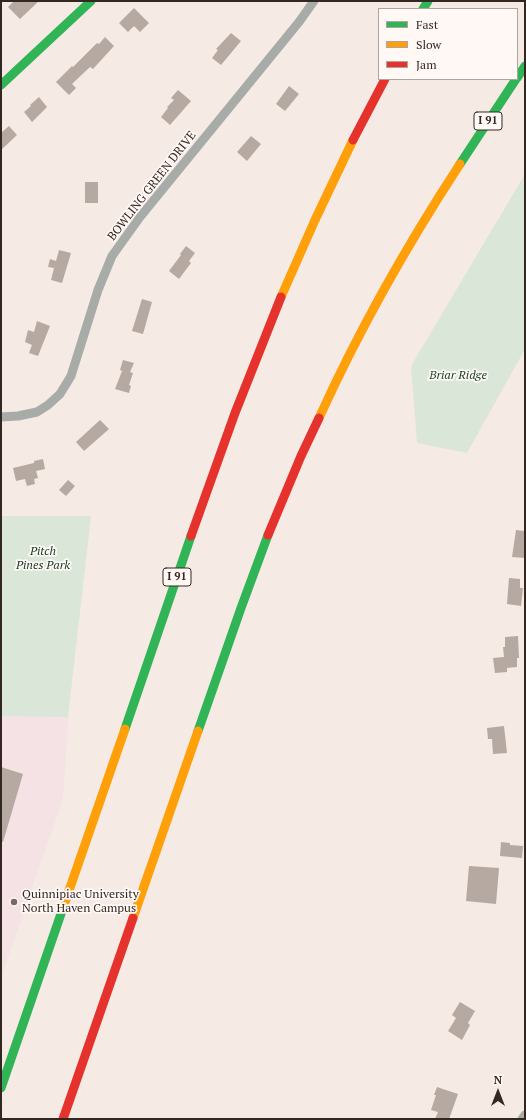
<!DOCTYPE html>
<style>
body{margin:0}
#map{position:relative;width:526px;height:1120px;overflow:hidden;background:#f5eae4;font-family:"PT Serif",serif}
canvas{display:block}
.frame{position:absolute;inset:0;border:2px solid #332721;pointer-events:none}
.legend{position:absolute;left:378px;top:8px;width:140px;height:72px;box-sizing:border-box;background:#fff8f5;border:1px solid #ada4a0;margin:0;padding:5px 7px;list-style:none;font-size:12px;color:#332721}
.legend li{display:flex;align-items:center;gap:8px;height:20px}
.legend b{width:20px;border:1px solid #ada4a0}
.north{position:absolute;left:478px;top:1072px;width:40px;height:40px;-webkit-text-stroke:3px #fff8f5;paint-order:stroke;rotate:0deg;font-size:11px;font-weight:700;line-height:16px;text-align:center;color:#332721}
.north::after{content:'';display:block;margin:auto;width:14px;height:18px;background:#332721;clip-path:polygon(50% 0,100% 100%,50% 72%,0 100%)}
</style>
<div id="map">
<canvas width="526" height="1120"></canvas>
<div class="frame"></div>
<ul class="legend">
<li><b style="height:5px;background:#30b455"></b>Fast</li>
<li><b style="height:5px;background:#ff9f0a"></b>Slow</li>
<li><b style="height:5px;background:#e5322d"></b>Jam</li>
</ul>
<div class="north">N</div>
</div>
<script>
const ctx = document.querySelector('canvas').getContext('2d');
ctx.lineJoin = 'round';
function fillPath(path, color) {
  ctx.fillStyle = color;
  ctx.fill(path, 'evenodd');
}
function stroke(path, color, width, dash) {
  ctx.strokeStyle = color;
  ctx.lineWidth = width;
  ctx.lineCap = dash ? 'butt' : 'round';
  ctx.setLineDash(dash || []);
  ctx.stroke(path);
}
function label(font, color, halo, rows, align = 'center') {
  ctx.font = font + ' "PT Serif",serif';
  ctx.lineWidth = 3.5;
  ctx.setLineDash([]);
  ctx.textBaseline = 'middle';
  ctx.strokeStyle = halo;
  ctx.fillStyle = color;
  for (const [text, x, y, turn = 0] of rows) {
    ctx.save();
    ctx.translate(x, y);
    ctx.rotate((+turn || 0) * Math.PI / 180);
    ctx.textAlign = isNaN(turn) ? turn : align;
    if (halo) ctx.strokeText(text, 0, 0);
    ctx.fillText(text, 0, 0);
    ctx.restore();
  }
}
const education = new Path2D(`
 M1,715L68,717L63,799L1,977Z`);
const green = new Path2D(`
 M525,174V349L467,453L417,443L411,366Z
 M1,516H91L68,717L1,716Z`);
const building = new Path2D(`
 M14,1H39L20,19L8,7Z
 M134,8L149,23L140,32L134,26L128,32L119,23Z
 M231,33L241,41L221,65L212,58L218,50L216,49Z
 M105,37L114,46L93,69L90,67L72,84L76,88L69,95L56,82L72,66L73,67L97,43L99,44Z
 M289,86L299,94L285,111L276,104Z
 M178,90L191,101L170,125L161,117L168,108L167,107L174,100L171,98Z
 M39,97L47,107L32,122L24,112L31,106L30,105Z
 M9,126L17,135L1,150V133Z
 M251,136L261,144L247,161L237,152Z
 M85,182H98V203H85Z
 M186,246L195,253L189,261L191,263L179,279L169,271L181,255L180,254Z
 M59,250L71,253L62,283L51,280L54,268L48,267L50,259L56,261Z
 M142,299L152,302L143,334L132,331Z
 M37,321L50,326L38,356L29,353L32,345L25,342L28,330L34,332Z
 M123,360L134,363L130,372L133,373L129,385L131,386L129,393L115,389L122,371L120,370Z
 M100,420L109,429L84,451L76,442Z
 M43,459L45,469L36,471L38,478L34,479L35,484L27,486L25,479L16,481L13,468L34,463V461Z
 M68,480L75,486L66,496L59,490Z
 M516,530L525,531V558L512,557Z
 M509,578L520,579V588H523L521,606L507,604Z
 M518,636L519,658H517V667L507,668V672L495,673L493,658L504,657L503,647H505V637Z
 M504,726L507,753L493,754L492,739H488L487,728Z
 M1,767L23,774L3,842L1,841Z
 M501,842L510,843V845L523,846L522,858L500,856Z
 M469,866L499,868L496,904L466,901Z
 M460,1002L475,1011L468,1023L470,1025L462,1040L448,1031L456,1018L452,1015Z
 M437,1087L458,1094L449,1119H435L438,1112L431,1110L436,1095H434Z`);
const street = new Path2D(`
 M1,417L18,416L37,412L48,405L60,394L71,376L98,290L112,256L140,217L299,22L314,1
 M522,1119L525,1115`);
const fast = new Path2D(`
 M423,9L428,1
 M517,78L525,66
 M1,85L91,1
 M460,164L516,79
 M125,729L191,536
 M198,731L241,608L268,535
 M1,1088L64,905`);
const slow = new Path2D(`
 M281,297L315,220L353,140
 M319,418C359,330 407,245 460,164
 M64,905L125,729
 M133,918L198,731`);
const jam = new Path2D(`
 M353,140L385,79
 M268,535L301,456L319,418
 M191,536L235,413L281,297
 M63,1119L133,918`);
const markers = [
 [14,902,4,"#776b65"]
];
const shields = [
 [488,121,28],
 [177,577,28]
];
const shieldNames = [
 ["I 91",488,121],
 ["I 91",177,577]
];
const streetNames = [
 ["BOWLING GREEN DRIVE",152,186,-52]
];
const parkNames = [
 ["Briar Ridge",458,376],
 ["Pitch",43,552],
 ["Pines Park",43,566]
];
const poiNames = [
 ["Quinnipiac University",22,895],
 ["North Haven Campus",22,909]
];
fillPath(education, '#f4e2e4');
fillPath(green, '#dae7d8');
fillPath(building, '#b6a9a1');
stroke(street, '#a7aca8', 9);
stroke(fast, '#30b455', 9);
stroke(slow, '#ff9f0a', 9);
stroke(jam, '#e5322d', 9);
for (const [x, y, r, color] of markers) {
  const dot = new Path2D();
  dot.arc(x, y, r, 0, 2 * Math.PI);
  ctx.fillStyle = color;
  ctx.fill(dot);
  stroke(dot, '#fff8f5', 1.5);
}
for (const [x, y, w] of shields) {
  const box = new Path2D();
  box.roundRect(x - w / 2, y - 9, w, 18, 3);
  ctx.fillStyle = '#fff8f5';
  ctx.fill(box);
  stroke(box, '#332721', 1);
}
label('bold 11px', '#332721', null, shieldNames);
label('12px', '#332721', '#fff8f5', streetNames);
label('italic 12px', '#123c26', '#fff8f5', parkNames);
label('12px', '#332721', '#fff8f5', poiNames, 'left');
</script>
